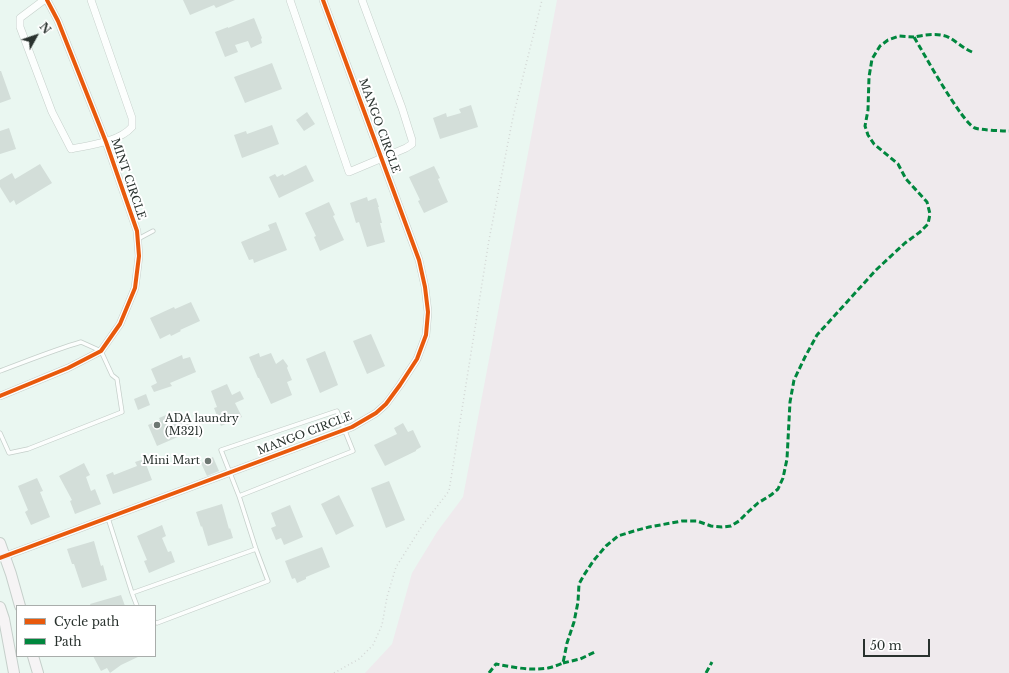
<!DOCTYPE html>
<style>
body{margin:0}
#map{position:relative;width:1009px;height:673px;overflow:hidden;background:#eaf7f1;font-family:"Libre Baskerville",serif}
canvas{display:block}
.legend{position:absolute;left:16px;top:605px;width:140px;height:52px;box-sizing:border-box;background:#fff;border:1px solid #a9adab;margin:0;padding:5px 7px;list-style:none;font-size:12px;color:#29322e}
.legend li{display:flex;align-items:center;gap:8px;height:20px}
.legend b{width:20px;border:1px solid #a9adab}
.north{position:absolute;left:16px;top:16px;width:40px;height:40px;-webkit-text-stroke:3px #fff;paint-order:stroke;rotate:50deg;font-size:11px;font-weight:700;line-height:16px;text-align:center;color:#29322e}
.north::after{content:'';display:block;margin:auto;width:14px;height:18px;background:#29322e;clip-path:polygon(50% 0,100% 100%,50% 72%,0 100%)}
.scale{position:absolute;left:863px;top:639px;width:67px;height:18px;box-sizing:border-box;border:2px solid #29322e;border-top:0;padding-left:5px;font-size:12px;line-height:14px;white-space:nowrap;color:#29322e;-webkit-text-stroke:3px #fff;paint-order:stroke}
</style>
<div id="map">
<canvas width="1009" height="673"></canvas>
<ul class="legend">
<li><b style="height:5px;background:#e8590c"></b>Cycle path</li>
<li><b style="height:5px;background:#00873e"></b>Path</li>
</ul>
<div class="north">N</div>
<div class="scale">50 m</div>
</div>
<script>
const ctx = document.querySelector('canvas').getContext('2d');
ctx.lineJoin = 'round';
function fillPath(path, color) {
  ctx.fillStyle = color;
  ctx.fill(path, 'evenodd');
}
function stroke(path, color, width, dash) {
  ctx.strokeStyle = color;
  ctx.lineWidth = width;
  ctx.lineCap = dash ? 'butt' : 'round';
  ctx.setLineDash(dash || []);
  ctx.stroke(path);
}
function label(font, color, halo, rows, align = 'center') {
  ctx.font = font + ' "Libre Baskerville",serif';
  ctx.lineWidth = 4;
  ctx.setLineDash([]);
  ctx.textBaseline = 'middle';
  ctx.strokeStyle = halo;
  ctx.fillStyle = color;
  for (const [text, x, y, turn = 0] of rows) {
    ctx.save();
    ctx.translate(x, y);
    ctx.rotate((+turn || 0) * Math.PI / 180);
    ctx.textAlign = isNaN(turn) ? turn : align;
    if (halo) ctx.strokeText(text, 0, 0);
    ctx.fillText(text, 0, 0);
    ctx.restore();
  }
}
const green = new Path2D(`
 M557,0H1009V673H365L392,644L412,573L437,532L463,497Z`);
const building = new Path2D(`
 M183,0H235L216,8L214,5L190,15Z
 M254,18L262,38L261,39L262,43L251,48L248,41L235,45L238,52L225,57L215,32L228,27V28Z
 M272,63L282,89L245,103L234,77Z
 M0,71H1L11,99L0,103Z
 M471,105L478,127L440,139L433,118L446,113L447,117L461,113L459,109Z
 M307,112L315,124L304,131L296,120Z
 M272,125L279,144L242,158L234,135L246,131L247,134Z
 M9,128L16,149L0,154V131Z
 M40,164L52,183L16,205L14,200L10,203L0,187V180L12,173L15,179Z
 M306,165L314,181L279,198L269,177L275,174L277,177L283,174L284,176Z
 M434,166L440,178L438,179L448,202L424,213L418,201L420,200L409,177Z
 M367,197L368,201L376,198L379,207H378L382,223H380L385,242L367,247L359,222L356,223L350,203Z
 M329,202L335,215L333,216L344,240L320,251L314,237L316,236L305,213Z
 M276,222L287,250L254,263L253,259L249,260L241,242L270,230L268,225Z
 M191,302L200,321L180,330L181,331L171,336L170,334L160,339L150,318L174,307L175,309Z
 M371,334L385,366L367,374L353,341Z
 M325,351L338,385L320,393L306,359Z
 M259,353L260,357L271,353L276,364L283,359L288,366L287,368L292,380L287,382L292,395L271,404L259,378H258L249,357Z
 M182,355L183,359L190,357L196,372L170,383L172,386L154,392L151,386L157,383L151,369Z
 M227,384L232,395L240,391L244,399L235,403L242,417L221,426L214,408L217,407L211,391Z
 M146,394L150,405L138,410L134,399Z
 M171,413L174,418L179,416L181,421L188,418L193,429L186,432L187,433L157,446L148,425L160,420L159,418Z
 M403,423L408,432L413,430L421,447L416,450V451L385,466L374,445L397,434L394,428Z
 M213,457L219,471L207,476L201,463Z
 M144,459L152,480L113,494L106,475L113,472L114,475L137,466L135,462Z
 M84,463L90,475L86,477L91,491L95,489L101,504L75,514L70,501L72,500L59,476Z
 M37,478L43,491L40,492L50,517L31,525L25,512L28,510L18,486Z
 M389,481L405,520L386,528L371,488Z
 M339,495L354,526L336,535L321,504Z
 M222,504L229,529L230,528L233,538L208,546L202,526L201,527L196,512Z
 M290,505L303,537L284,545L281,538L276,540L271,528L276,526L271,513Z
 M162,525L166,536L162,538L168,552L171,551L175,562L149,573L144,561L147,560L137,536Z
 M94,541L101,566L103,565L107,580L82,588L74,564H72L67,549Z
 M322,547L330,567L306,577V579L297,583L295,578L292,579L285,561Z
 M121,595L125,606H91L90,604Z
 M93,656H140L121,665L110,673L107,668L101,671Z`);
const path = new Path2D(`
 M334,673L359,659L373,645L382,625L387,597L396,567L422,526L449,491L489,240L513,117L542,0`);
const service = new Path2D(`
 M138,239L153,231
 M0,371C27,361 54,350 81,342L101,351L112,375L117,379L122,412L28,449L9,453L0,433
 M239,496L353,451L337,411L221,450L239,496L256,549
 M108,518L132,593L137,606
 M132,593L256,549L268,581L157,623L155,622`);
const minor = new Path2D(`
 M44,0L20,18V27L52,112L71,149C90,145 119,142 132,127V118L91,0
 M290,0L349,172L406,148L412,144V140L402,108L362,0
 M0,396L68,368L101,351L120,324L135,288L139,256L137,231L106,142L58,21L47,0
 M0,558L352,427L376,413L386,404L400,385L417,359L426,335L428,312L425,287L419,260L323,0`);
const secondary = new Path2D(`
 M0,543L11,574L20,606
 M0,607L4,619L14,673
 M33,656L38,673`);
const quiet = new Path2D(`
 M972,52C963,48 957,42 950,38C939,32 925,35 914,37C923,52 962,123 975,128C980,130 1003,131 1009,131
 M563,663L580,659L595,652
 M489,673L496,664C512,667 530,671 548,668C553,667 558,665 563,663L567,643L574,622L578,602L579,584L584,575L594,560L606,546L618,536L634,531L649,527L682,521H697L711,526L722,527L731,526L739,521L748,512L758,503L771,495L778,489L783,478L787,459L790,402L794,380L805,357L817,335L876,270L905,243L920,232L928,224L930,214L927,202L906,179L898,164L874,144L868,135L865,126L868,110L869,77L872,59L880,46L888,40L899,36L914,37
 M706,673L712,662`);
const cycleway = new Path2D(`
 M0,396L68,368L101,351L120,324L135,288L139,256L137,231L106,142L58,21L47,0
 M0,558L352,427L376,413L386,404L400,385L417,359L426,335L428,312L425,287L419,260L323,0`);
const markers = [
 [157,425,4,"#6d7772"],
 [208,461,4,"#6d7772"]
];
const streetNames = [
 ["MANGO CIRCLE",379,126,70],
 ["MINT CIRCLE",128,179,71],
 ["MANGO CIRCLE",305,434,-21]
];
const poiNames = [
 ["ADA laundry",165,419],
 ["(M321)",165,432],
 ["Mini Mart",200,461,"right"]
];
fillPath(green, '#efeaed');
fillPath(building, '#d3ded9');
stroke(service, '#c5cfca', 5);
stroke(minor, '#c5cfca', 8);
stroke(secondary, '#c5cfca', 12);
stroke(path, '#d3d7d5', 1.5, [1, 3]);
stroke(service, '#fcfefd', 3.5);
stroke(minor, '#fcfefd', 7);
stroke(secondary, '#f6f4f5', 10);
stroke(quiet, '#00873e', 3, [6, 3]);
stroke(cycleway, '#e8590c', 4);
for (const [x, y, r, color] of markers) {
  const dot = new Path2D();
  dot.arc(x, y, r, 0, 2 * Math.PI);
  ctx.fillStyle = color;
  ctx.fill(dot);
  stroke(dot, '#fff', 1.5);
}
label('11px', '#29322e', '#fff', streetNames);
label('11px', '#29322e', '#fff', poiNames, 'left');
</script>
